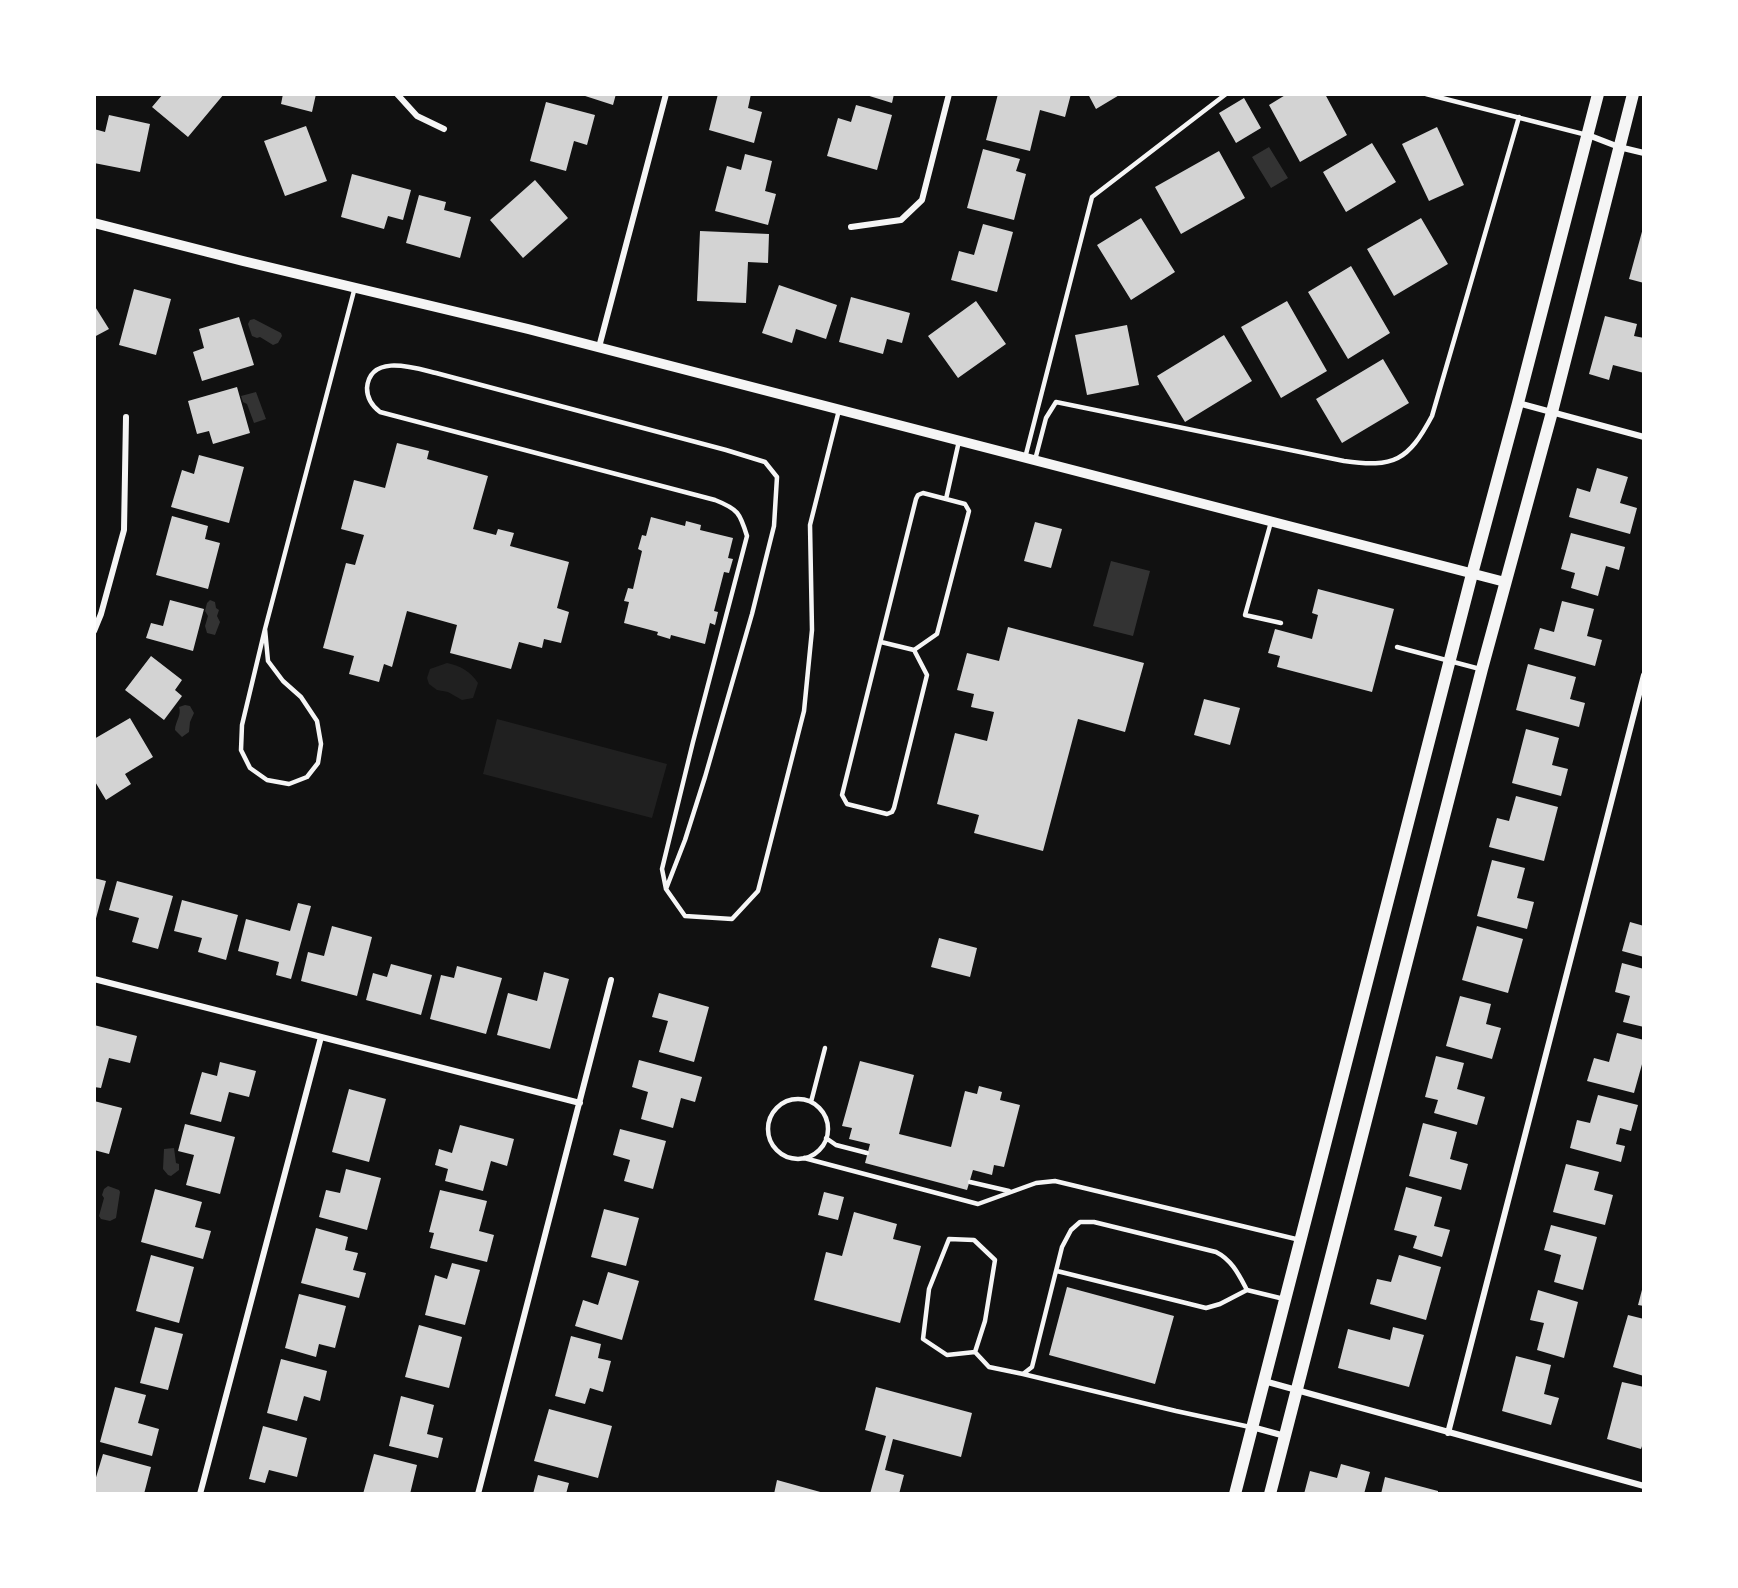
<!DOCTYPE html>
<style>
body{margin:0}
#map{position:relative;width:1738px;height:1588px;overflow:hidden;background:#111;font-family:Commissioner,sans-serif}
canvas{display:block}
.frame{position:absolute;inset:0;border:96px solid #fff;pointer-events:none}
</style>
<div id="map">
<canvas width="1738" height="1588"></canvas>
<div class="frame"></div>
</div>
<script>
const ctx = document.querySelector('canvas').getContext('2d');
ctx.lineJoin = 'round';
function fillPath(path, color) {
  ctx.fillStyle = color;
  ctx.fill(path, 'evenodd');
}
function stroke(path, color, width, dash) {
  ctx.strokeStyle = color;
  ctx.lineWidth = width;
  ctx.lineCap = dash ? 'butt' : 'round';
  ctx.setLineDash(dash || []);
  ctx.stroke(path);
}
const green = new Path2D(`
 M447,663C461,666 470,671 478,683L473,698L462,700L448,692L437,690L429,684L427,678L430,669Z
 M497,719L667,764L652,818L483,774Z`);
const water = new Path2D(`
 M1269,147L1288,178L1271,188L1252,157Z
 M254,319L281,333L282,336L278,343L273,345L260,337L257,338L252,336L248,324L250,320Z
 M256,392L266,419L254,423L247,404L243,402L241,396Z
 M1111,561L1150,571L1133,636L1093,626Z
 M210,600L215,602L216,608L219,610L217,616L220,622L215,635L207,633L205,626L208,616L205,611L207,603Z
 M185,705L190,706L194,713L190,722L189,732L182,737L175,730C175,722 182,715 179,707Z
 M174,1148L176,1163L179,1164V1170L171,1176L168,1175L163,1169L164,1149Z
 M108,1186L119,1190L120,1192L116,1218L110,1221L101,1219L99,1216L104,1198L102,1195L104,1189Z`);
const building = new Path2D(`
 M163,94H224L188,137L152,107Z
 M283,94H316L312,112L281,104Z
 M579,94H616L613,105Z
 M718,94H751L748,108L762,112L754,143L709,130Z
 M863,94H894L892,103Z
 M998,94H1071L1065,117L1040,110L1030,151L986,140Z
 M1088,94H1121L1096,109Z
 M1287,94H1325L1347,135L1300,162L1269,105Z
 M1244,98L1261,128L1236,143L1219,113Z
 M546,102L595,115L587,145L574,141L566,171L530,161Z
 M856,105L892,115L877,170L827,156L838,118L851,122Z
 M109,115L150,124L140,172L94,163V129L105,132Z
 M306,126L327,181L285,196L264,141Z
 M1437,127L1464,185L1429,201L1402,144Z
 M1372,143L1396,182L1346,212L1323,172Z
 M983,149L1020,159L1016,171L1026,174L1014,220L967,208Z
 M1219,151L1245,198L1181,234L1155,187Z
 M745,154L772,161L765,191L776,194L768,225L715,211L727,166L741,170Z
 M352,174L411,190L403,220L388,216L384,229L341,217Z
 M535,180L568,218L523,258L490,220Z
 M419,195L446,202L444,210L471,217L460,258L406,243Z
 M1141,218L1175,272L1131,300L1097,245Z
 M1421,218L1448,264L1394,296L1367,249Z
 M983,224L1013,232L997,292L951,280L959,251L974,255Z
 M1643,228L1644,229V283L1629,279Z
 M700,231L769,234L768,263L748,262L746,303L697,301Z
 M1351,266L1390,333L1348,359L1308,292Z
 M779,285L837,305L826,339L796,329L792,343L762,333Z
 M134,289L171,299L156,355L119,345Z
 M851,297L910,313L902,343L887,339L883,354L839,342Z
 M976,301L1006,344L958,378L928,336Z
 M1287,301L1327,371L1281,398L1241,327Z
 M94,305L109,329L94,337Z
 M1605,316L1637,324L1634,336L1644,338V373L1613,365L1609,380L1589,374Z
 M239,317L254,365L202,381L193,352L204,348L199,329Z
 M1127,325L1139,385L1087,395L1075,335Z
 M1224,335L1252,381L1185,422L1157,376Z
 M1383,359L1409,403L1342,443L1316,399Z
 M237,387L250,433L213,444L209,431L197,434L188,401Z
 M397,443L429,451L427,459L488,476L473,529L496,535L498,529L514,533L510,546L569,562L557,608L569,612L561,643L544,639L542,648L519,642L511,669L450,653L457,625L407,611L392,667L384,664L379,682L349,674L354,656L323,648L346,563L355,565L364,535L341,529L354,480L385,488Z
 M199,455L244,467L229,523L171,507L182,470L194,474Z
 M1597,468L1628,477L1620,503L1637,508L1630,534L1569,517L1577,488L1590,492Z
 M172,516L208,526L205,539L220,543L208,589L156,575Z
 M651,517L685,526L686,521L701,525L700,530L733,538L728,558L733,559L729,573L724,572L714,611L718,612L715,625L710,623L705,644L671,635L670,639L657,635L658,632L624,623L629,602L624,601L628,588L633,589L642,551L638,549L642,535L646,536Z
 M1035,522L1062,529L1051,568L1024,561Z
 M1571,533L1625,547L1619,570L1606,566L1598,596L1571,588L1575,573L1561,569Z
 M1318,589L1394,609L1372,692L1277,667L1280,656L1268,653L1275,629L1312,639L1318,615L1312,613Z
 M170,600L204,609L193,651L146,638L151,623L163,626Z
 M1562,601L1594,609L1587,636L1602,640L1595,666L1534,649L1540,628L1554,632Z
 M1008,627L1144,663L1125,732L1078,719L1043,851L974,833L979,815L937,804L955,733L987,741L994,712L971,707L974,694L957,690L967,653L999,661Z
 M151,656L182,680L175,690L182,696L164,720L125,690Z
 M1528,664L1576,677L1570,699L1585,703L1579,727L1516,710Z
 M1204,699L1240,708L1230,745L1194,735Z
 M130,718L153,757L125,774L131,784L106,800L94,780V739Z
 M1526,729L1559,738L1552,765L1568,769L1561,796L1512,783Z
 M1516,796L1558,807L1544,861L1489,847L1497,818L1509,821Z
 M1492,860L1525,868L1517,898L1534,902L1527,929L1477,916Z
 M94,878L106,881L95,922H94Z
 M117,881L173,896L158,949L132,942L139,918L109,910Z
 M182,900L238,915L226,960L198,952L202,938L174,931Z
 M298,903L311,906L291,979L276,975L279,962L238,951L246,919L290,931Z
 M1630,922L1644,926V957L1622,951Z
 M332,926L372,937L357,996L301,981L308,952L324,956Z
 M1477,926L1523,939L1508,993L1462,980Z
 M939,938L977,948L970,977L931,967Z
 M1622,963L1644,969V1027L1623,1022L1630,996L1615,992Z
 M391,964L432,975L421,1015L366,1000L373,973L387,977Z
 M457,966L502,978L486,1034L430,1019L441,975L454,978Z
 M544,972L569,979L550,1049L497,1035L508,993L537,1001Z
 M659,993L709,1007L694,1062L659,1052L668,1021L652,1017Z
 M1460,996L1491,1004L1486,1024L1501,1028L1492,1059L1446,1046Z
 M94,1025L137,1036L130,1063L109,1058L101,1088L94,1087Z
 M1617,1033L1644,1040V1057L1634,1093L1587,1081L1594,1058L1609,1062Z
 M1436,1056L1464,1063L1457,1089L1485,1097L1477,1125L1434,1113L1438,1100L1425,1097Z
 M639,1060L702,1077L695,1102L681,1098L673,1128L641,1119L648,1092L632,1087Z
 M860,1061L914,1075L899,1134L951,1147L965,1091L977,1094L979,1086L1002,1092L1000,1100L1020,1105L1004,1167L994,1165L992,1175L973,1170L967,1190L865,1163L870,1144L849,1139L852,1128L842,1126Z
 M220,1062L256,1071L249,1097L229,1092L221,1122L190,1114L202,1072L217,1076Z
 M349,1089L386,1099L369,1162L332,1152Z
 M1598,1095L1638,1105L1631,1131L1620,1128L1616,1144L1625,1146L1621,1162L1570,1148L1577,1120L1590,1123Z
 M94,1101L122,1108L109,1154L94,1150Z
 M1423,1123L1457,1132L1450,1159L1468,1164L1461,1190L1409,1176Z
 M185,1124L235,1137L220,1194L186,1185L194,1155L178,1151Z
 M460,1125L514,1139L507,1166L491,1161L483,1191L445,1181L448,1169L435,1165L439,1149L452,1153Z
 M620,1129L666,1141L653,1189L624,1181L630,1160L613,1155Z
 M1566,1164L1599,1172L1594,1190L1613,1195L1605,1225L1553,1212Z
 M346,1169L381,1178L367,1230L319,1217L326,1190L340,1193Z
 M1406,1187L1442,1197L1434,1226L1450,1230L1442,1257L1413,1248L1417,1236L1394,1230Z
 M155,1189L202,1202L195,1227L211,1231L203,1259L141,1242Z
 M440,1190L487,1201L479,1231L494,1235L487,1262L430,1248L434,1233L429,1232Z
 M824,1192L844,1197L838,1220L818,1215Z
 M604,1209L639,1218L626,1266L591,1257Z
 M854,1212L897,1224L893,1239L921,1246L900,1323L814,1300L826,1252L842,1256Z
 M1551,1225L1597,1237L1583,1290L1554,1282L1561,1255L1544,1250Z
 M316,1228L348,1237L345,1250L358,1253L353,1270L366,1273L359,1298L301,1283Z
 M151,1255L194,1267L179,1323L136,1311Z
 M1399,1255L1441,1267L1426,1320L1370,1304L1377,1279L1391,1282Z
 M452,1263L480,1270L465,1325L425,1315L435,1275L447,1279Z
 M608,1272L639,1281L622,1340L575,1326L583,1300L598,1305Z
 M1643,1286H1644V1306L1638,1305Z
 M1067,1287L1174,1316L1155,1384L1049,1355Z
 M1538,1290L1578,1302L1564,1358L1537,1350L1544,1323L1530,1320Z
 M299,1294L346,1306L335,1348L319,1344L316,1357L285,1348Z
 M1628,1315L1644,1319V1376L1613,1367Z
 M419,1325L462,1337L449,1388L405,1377Z
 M155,1327L183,1334L168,1390L140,1383Z
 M1393,1327L1424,1335L1409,1387L1338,1368L1348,1329L1390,1340Z
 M571,1336L601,1344L598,1358L611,1361L603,1392L590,1388L585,1404L555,1396Z
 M1516,1356L1551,1365L1544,1394L1559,1398L1551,1425L1502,1411Z
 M281,1359L327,1371L320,1401L304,1396L297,1421L267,1413Z
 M1622,1382L1644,1387V1440L1641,1449L1607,1439Z
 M115,1387L146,1395L138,1423L159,1429L152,1456L100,1442Z
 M876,1387L972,1413L961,1457L893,1439L885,1470L904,1475L899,1494H870L886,1436L865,1430Z
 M401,1396L434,1405L427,1434L443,1438L438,1458L389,1446Z
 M549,1409L612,1426L598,1478L534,1461Z
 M263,1426L307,1438L297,1477L269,1470L265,1483L249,1479Z
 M103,1454L151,1467L144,1494H94V1484Z
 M374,1454L417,1465L410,1494H363Z
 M1341,1464L1370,1472L1364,1494H1304L1310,1471L1337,1478Z
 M538,1475L569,1483L566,1494H533Z
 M1385,1477L1438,1491V1494H1381Z
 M777,1480L824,1493L823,1494H774Z`);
const service = new Path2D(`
 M1426,94L1587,135
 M1025,458L1092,197L1226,94
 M1035,460L1046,418L1056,402L1344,461C1394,468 1408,461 1432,416L1519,117
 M946,499L965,504L969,511L937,634L914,650L927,675L894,808L892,812L887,814L847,804L842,795L916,499L918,495L923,493L946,499L959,441
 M1271,522L1245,615L1281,623
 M265,629L268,661L283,681L301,697L317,721L321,744L318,763L307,777L289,784L267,780L250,768L241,750L242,725L265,629L355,287
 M881,642L914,650
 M1397,647L1480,669
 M666,889L685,840L705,777L752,614L774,526L777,477L765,462L726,450L436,373C415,368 370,353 367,388C367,399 372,406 380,412L715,500C738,509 740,513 747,536L693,742L662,869L666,889L685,916L732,919L758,891L804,711L812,630L810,525L839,410
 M768 1129a30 30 0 1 1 60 0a30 30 0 1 1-60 0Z
 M811,1102L825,1048
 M826,1138L836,1145L867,1153
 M804,1158L978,1204L1036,1183L1055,1181L1300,1240
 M970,1182L1009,1191
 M949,1239L974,1240L995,1260L985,1321L975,1352L947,1355L923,1339L929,1289Z
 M1057,1271L1206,1308L1220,1304L1247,1290L1284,1299
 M975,1352L989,1367L1023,1374L1032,1367L1062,1247L1071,1230L1080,1222H1094L1216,1252C1232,1260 1239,1275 1247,1290
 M1023,1374L1176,1411L1250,1427`);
const minor = new Path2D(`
 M397,94L417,116L444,129
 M1588,135L1619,147L1644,153
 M851,227L901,220L922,200L949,94
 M599,347L666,94
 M1518,403L1644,437
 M94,631L101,614L124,530L126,417
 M94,979L580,1103
 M1264,1381L1644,1486
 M1252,1427L1285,1436
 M1448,1433L1644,675
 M200,1494L321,1037
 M478,1494L611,980`);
const tertiary = new Path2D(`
 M94,223L243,261L528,329L1505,582`);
const secondary = new Path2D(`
 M1235,1494L1472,574L1518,403L1598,94
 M1270,1494L1482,669L1552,412L1633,94`);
fillPath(green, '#202020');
fillPath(water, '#333');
fillPath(building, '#d3d3d3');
stroke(service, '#f5f5f5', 4.5);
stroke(minor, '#f5f5f5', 6);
stroke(tertiary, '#f5f5f5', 10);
stroke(secondary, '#f5f5f5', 12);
</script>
